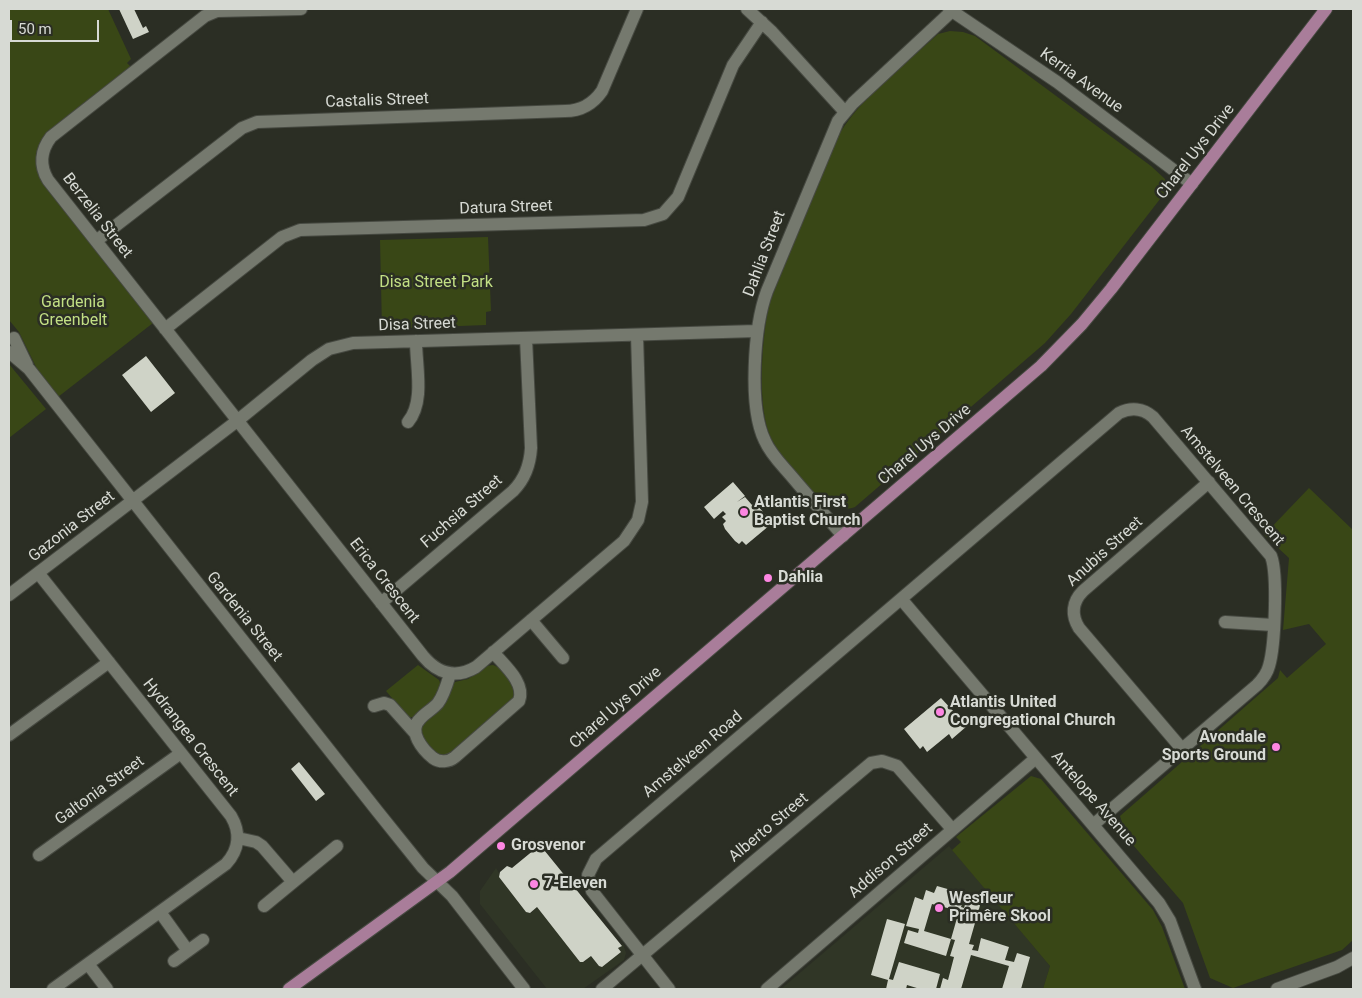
<!DOCTYPE html>
<meta charset="utf-8">
<style>
body{margin:0}
#map{position:relative;width:1362px;height:998px;overflow:hidden;background:#2b2e24;font-family:Roboto,sans-serif}
canvas{display:block}
.frame{position:absolute;inset:0;border:10px solid #d7dad4;pointer-events:none}
.scale{position:absolute;left:10px;top:20px;width:89px;height:22px;box-sizing:border-box;border:2px solid #d7dad4;border-top:0;padding-left:6px;font-size:15px;line-height:18px;white-space:nowrap;color:#d7dad4;-webkit-text-stroke:4px #2b2e24;paint-order:stroke}
</style>
<div id="map">
<canvas width="1362" height="998"></canvas>
<div class="frame"></div>
<div class="scale">50 m</div>
</div>
<script>
const ctx = document.querySelector('canvas').getContext('2d');
ctx.lineJoin = 'round';
function fillPath(path, color) {
  ctx.fillStyle = color;
  ctx.fill(path, 'evenodd');
}
function stroke(path, color, width, dash) {
  ctx.strokeStyle = color;
  ctx.lineWidth = width;
  ctx.lineCap = dash ? 'butt' : 'round';
  ctx.setLineDash(dash || []);
  ctx.stroke(path);
}
function label(font, color, halo, rows, align = 'center') {
  ctx.font = font + ' Roboto,sans-serif';
  ctx.lineWidth = 5;
  ctx.setLineDash([]);
  ctx.textBaseline = 'middle';
  ctx.strokeStyle = halo;
  ctx.fillStyle = color;
  for (const [text, x, y, turn = 0] of rows) {
    ctx.save();
    ctx.translate(x, y);
    ctx.rotate((+turn || 0) * Math.PI / 180);
    ctx.textAlign = isNaN(turn) ? turn : align;
    if (halo) ctx.strokeText(text, 0, 0);
    ctx.fillText(text, 0, 0);
    ctx.restore();
  }
}
const built = new Path2D(`
 M949,846L1050,966L1043,989H781Z
 M496,868L499,873V877L526,912L531,913L537,907L580,961L584,962L591,956L599,966L602,967L621,952L618,948L623,944L626,953L624,960L583,989H547L480,904V891Z`);
const green = new Path2D(`
 M9,9H108L131,59L127,63L131,67L51,131L37,168L46,187L153,323L58,397L37,369L19,332L9,320Z
 M950,31L963,32L975,36L1151,166L1165,179L1167,190L1071,314L1045,343L855,507C843,512 836,504 825,505C807,484 784,463 772,440C756,410 762,337 769,304L835,141C859,98 902,67 938,34Z
 M488,237L491,311L486,312V325L382,329L380,240Z
 M9,364L46,409L9,438Z
 M1309,488L1353,530V940L1342,950L1233,988L1210,978L1183,903L1127,838L1120,816L1278,678L1280,670L1287,678L1326,644L1309,624L1283,630L1289,558L1264,535Z
 M418,665L439,680L441,685C436,698 424,719 408,717L386,691Z
 M493,665C505,669 515,684 517,695L452,755L438,756L421,736L419,727L455,682L468,679L486,666Z
 M1031,776L1041,779L1153,910L1162,927L1185,989H1043L1050,966L952,850L961,842L956,837Z`);
const building = new Path2D(`
 M119,9H134L143,28L146,26L149,32L133,39Z
 M146,356L175,393L151,412L122,375Z
 M733,482L745,496L737,502L745,497L752,505L755,503L766,515L763,517L770,525L746,545L742,541L739,544L735,541L725,529L723,524L726,521L722,517L726,514L723,511L714,519L704,507Z
 M941,698L967,726L952,739L949,734L927,752L923,746L920,749L904,729Z
 M299,762L325,794L316,801L291,769Z
 M540,845L622,946L618,948L621,952L602,967L599,966L591,956L583,962H580L537,907L530,913L526,912L499,877L500,872L507,866L512,868Z
 M937,886L965,894L961,907L964,908L967,898L981,902L969,944L974,945L972,950L978,951L981,938L1009,947L1005,960L1014,962L1017,953L1030,957L1021,989H1002L1009,966L971,955L961,989H940L943,978L948,980L954,957L950,956L955,940L951,939L946,956L904,943L908,930L918,933L919,929L906,926L915,897L923,900L926,890L934,893ZM932,904L959,911L951,939L924,931Z
 M887,919L905,924L889,979L893,980L899,962L940,974L936,989H920L907,985L906,989H886L888,980L871,975Z`);
const minor = new Path2D(`
 M301,9L217,11L205,16L51,137C41,150 39,165 48,180L423,656C438,674 456,679 476,667L624,541L638,520L642,502L637,335
 M747,9L772,32L845,112
 M949,9L1057,82L1192,184
 M96,241L242,128L257,122L565,111C581,111 593,104 602,91L637,9
 M165,329L282,237L300,230L644,220L663,214L678,197L733,65L762,22
 M14,338L27,365
 M9,352L29,369L378,812L423,868L452,896L524,989
 M408,422C425,402 416,366 416,341
 M843,536C826,516 809,497 793,478C783,466 771,455 765,441C748,407 754,326 767,291L838,121L853,103L952,11
 M39,574L231,816C241,833 239,850 226,864L53,989
 M9,595L237,421L312,360L329,349L353,343L756,331
 M902,600L1159,903L1170,921L1195,989
 M381,603L513,491C525,479 530,465 531,448L526,338
 M531,620L563,658
 M1225,622L1273,625
 M450,674C447,684 444,695 438,703C433,709 425,713 420,719C407,731 423,750 433,758C440,763 449,762 455,757L519,701C526,683 504,665 493,652
 M374,706L384,703L390,705L415,733
 M9,735L109,662
 M1182,749L1079,628C1071,615 1072,602 1083,591L1209,482
 M238,838L256,842L262,846L293,882
 M39,855L181,753
 M264,906L337,846
 M160,912L188,951
 M174,961L203,940
 M88,964L107,989
 M602,989L871,763L882,761L897,766L952,829
 M669,989L592,891L588,875L596,859L1119,413C1131,407 1143,408 1153,417L1271,556C1278,574 1275,646 1269,666C1267,674 1262,680 1257,685L1093,825
 M767,989L1036,758
 M1277,989L1337,967L1353,958`);
const major = new Path2D(`
 M289,989L450,872L1041,366L1082,324L1111,289L1326,9`);
const markers = [
 [744,512,5,"#fd86e2"],
 [768,578,5,"#fd86e2"],
 [940,712,5,"#fd86e2"],
 [1276,747,5,"#fd86e2"],
 [501,846,5,"#fd86e2"],
 [534,884,5,"#fd86e2"],
 [939,908,5,"#fd86e2"]
];
const streetNames = [
 ["Kerria Avenue",1081,81,36],
 ["Castalis Street",377,101,-2],
 ["Charel Uys Drive",1196,152,-52],
 ["Datura Street",506,208,-2],
 ["Berzelia Street",97,216,52],
 ["Dahlia Street",765,254,-69],
 ["Disa Street",417,325,-2],
 ["Charel Uys Drive",925,445,-40],
 ["Amstelveen Crescent",1232,486,50],
 ["Fuchsia Street",462,512,-41],
 ["Gazonia Street",72,527,-38],
 ["Anubis Street",1105,552,-42],
 ["Erica Crescent",384,581,52],
 ["Gardenia Street",244,617,51],
 ["Charel Uys Drive",616,708,-41],
 ["Hydrangea Crescent",190,738,52],
 ["Amstelveen Road",693,755,-40],
 ["Galtonia Street",100,791,-36],
 ["Antelope Avenue",1093,799,49],
 ["Alberto Street",769,828,-40],
 ["Addison Street",891,861,-41]
];
const parkNames = [
 ["Disa Street Park",436,283],
 ["Gardenia",73,303],
 ["Greenbelt",73,321]
];
const poiNames = [
 ["Atlantis First",754,503],
 ["Baptist Church",754,521],
 ["Dahlia",778,578],
 ["Atlantis United",950,703],
 ["Congregational Church",950,721],
 ["Avondale",1266,738,"right"],
 ["Sports Ground",1266,756,"right"],
 ["Grosvenor",511,846],
 ["7-Eleven",544,884],
 ["Wesfleur",949,899],
 ["Primêre Skool",949,917]
];
fillPath(built, '#303626');
fillPath(green, '#394716');
fillPath(building, '#cfd3c7');
stroke(minor, '#464941', 14);
stroke(major, '#464941', 14);
stroke(minor, '#75796e', 12);
stroke(major, '#a97d9a', 12);
for (const [x, y, r, color] of markers) {
  const dot = new Path2D();
  dot.arc(x, y, r, 0, 2 * Math.PI);
  ctx.fillStyle = color;
  ctx.fill(dot);
  stroke(dot, '#2b2e24', 2);
}
label('16px', '#d7dad4', '#2b2e24', streetNames);
label('16px', '#c2df84', '#2b2e24', parkNames);
label('bold 16px', '#d7dad4', '#2b2e24', poiNames, 'left');
</script>
